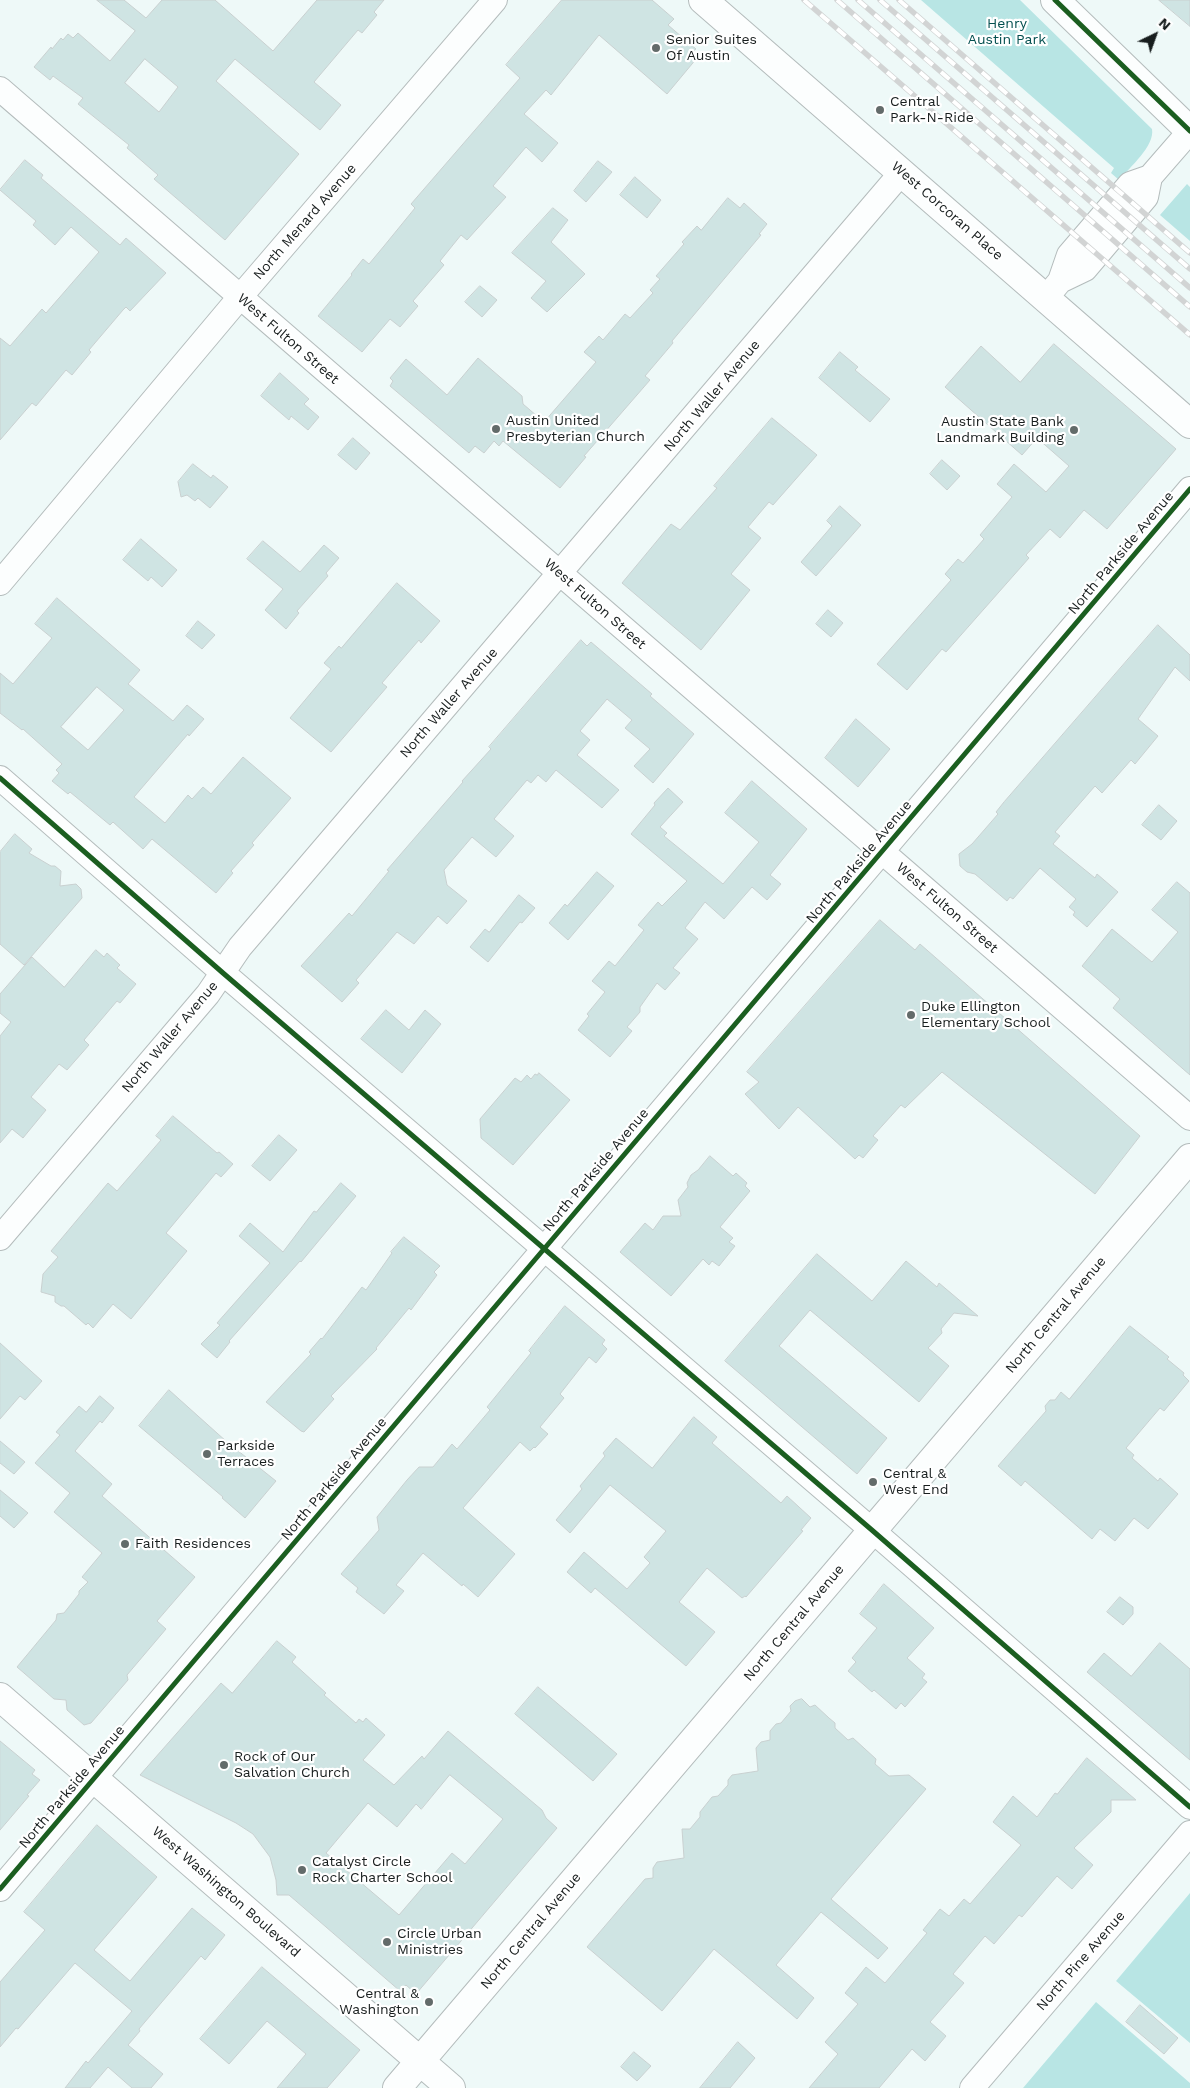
<!DOCTYPE html>
<style>
body{margin:0}
#map{position:relative;width:1190px;height:2088px;overflow:hidden;background:#eef9f8;font-family:"Work Sans",sans-serif}
canvas{display:block}
.north{position:absolute;left:1130px;top:10px;width:50px;height:50px;-webkit-text-stroke:4px #fff;paint-order:stroke;rotate:42deg;font-size:14px;font-weight:700;line-height:20px;text-align:center;color:#181e1e}
.north::after{content:'';display:block;margin:auto;width:18px;height:22px;background:#181e1e;clip-path:polygon(50% 0,100% 100%,50% 72%,0 100%)}
</style>
<div id="map">
<canvas width="1190" height="2088"></canvas>
<div class="north">N</div>
</div>
<script>
const ctx = document.querySelector('canvas').getContext('2d');
ctx.lineJoin = 'round';
function fillPath(path, color) {
  ctx.fillStyle = color;
  ctx.fill(path, 'evenodd');
}
function stroke(path, color, width, dash) {
  ctx.strokeStyle = color;
  ctx.lineWidth = width;
  ctx.lineCap = dash ? 'butt' : 'round';
  ctx.setLineDash(dash || []);
  ctx.stroke(path);
}
function label(font, color, halo, rows, align = 'center') {
  ctx.font = font + ' "Work Sans",sans-serif';
  ctx.lineWidth = 4.5;
  ctx.setLineDash([]);
  ctx.textBaseline = 'middle';
  ctx.strokeStyle = halo;
  ctx.fillStyle = color;
  for (const [text, x, y, turn = 0] of rows) {
    ctx.save();
    ctx.translate(x, y);
    ctx.rotate((+turn || 0) * Math.PI / 180);
    ctx.textAlign = isNaN(turn) ? turn : align;
    if (halo) ctx.strokeText(text, 0, 0);
    ctx.fillText(text, 0, 0);
    ctx.restore();
  }
}
const green = new Path2D(`
 M921,0H1020L1152,129C1155,146 1130,167 1119,180L1111,173L1114,168Z
 M1187,184L1190,187V241L1160,215Z
 M1190,1893V2043L1116,1981Z
 M1096,2002L1190,2083V2088H1023Z`);
const building = new Path2D(`
 M97,0H124L146,18L162,0H215L273,51L317,0H384L374,12L377,15L362,33L358,30L314,82L341,105L320,130L235,59L216,81L299,154L225,240L154,179L158,175L127,148L129,145L78,104L83,98L53,76L50,80L34,67L51,47L52,49L61,38L63,40L68,34L73,38L78,33L110,61L135,31ZM145,59L178,87L159,112L125,83Z
 M562,0H652L674,19L668,25L696,49L691,53L697,58L667,94L599,35L551,95L546,90L524,114L558,143L542,162L526,147L493,186L506,197L467,240L461,235L440,261L444,265L413,301L418,306L400,327L390,319L362,352L318,316L352,275L351,274L363,259L369,264L384,246L415,208L411,204L520,78L506,65Z
 M1159,0H1190V26Z
 M25,160L43,175L41,178L120,245L126,238L166,273L130,311L126,307L123,310L89,350L91,352L72,375L66,370L36,406L32,403L0,440V338L10,346L42,309L46,313L99,252L71,227L55,245L33,225L36,221L0,190Z
 M598,161L612,172L586,202L574,191Z
 M635,177L661,200L647,218L620,195Z
 M728,198L740,208L744,203L767,224L759,234L761,235L672,341L673,343L645,376L650,380L584,456L586,457L560,488L503,441L499,446L494,441L484,453L475,446L469,453L390,386L393,381L390,378L406,359L447,395L478,358L522,396L523,404L544,422L596,362L584,352L599,336L603,340L625,314L630,318L653,293L650,290L660,279L656,276L684,244L682,242L697,226L701,230Z
 M553,208L568,220L551,242L585,274L547,312L531,298L546,281L512,253Z
 M480,286L497,300L482,317L465,302Z
 M1054,344L1176,449L1107,529L1084,510L1060,538L1050,529L1026,555L1029,558L946,652L942,649L907,690L877,664L951,580L945,574L958,559L963,563L984,539L980,535L1012,497L997,484L1014,464L1046,492L1069,466L1037,438L1022,455L945,387L981,346L1020,382Z
 M840,352L858,367L855,370L890,399L870,422L819,378Z
 M280,373L309,399L304,404L319,417L308,430L291,416L289,420L261,396Z
 M772,418L817,455L773,505L769,502L748,527L761,538L731,574L750,590L701,650L622,583L671,524L680,530L717,488L714,486Z
 M353,438L370,453L356,470L338,455Z
 M942,460L960,476L947,490L930,474Z
 M193,464L211,478L213,475L228,487L210,508L198,498L195,501L187,495L181,497L178,482Z
 M840,506L861,525L816,576L801,562L832,526L827,521Z
 M141,539L177,570L162,587L151,577L148,581L123,560Z
 M263,541L300,572L324,545L339,558L326,573L328,576L297,611L299,613L286,629L265,610L283,589L247,559Z
 M397,583L440,621L421,643L419,640L382,683L387,687L331,752L290,718L331,669L324,663L339,646L341,648Z
 M57,598L140,670L128,684L173,721L187,705L204,719L189,736L188,734L134,797L165,823L188,795L192,799L203,787L211,794L243,757L291,798L252,843L254,845L231,871L233,873L216,893L152,839L143,849L113,822L110,825L70,792L68,794L52,781L59,773L56,770L62,764L23,729L22,730L0,713V673L13,684L52,638L35,624ZM97,687L124,710L88,750L61,727Z
 M828,610L843,623L831,637L816,624Z
 M198,621L215,635L202,649L186,636Z
 M1158,625L1190,655V681L1175,667L1138,719L1158,736L1135,764L1131,760L1102,793L1095,786L1055,832L1060,836L1053,844L1095,878L1097,874L1118,892L1087,927L1073,915L1075,912L1069,907L1076,899L1040,868L1013,899L1010,897L1007,901L975,874L967,872L960,866L959,854L972,844L998,814L996,812L1004,802Z
 M581,640L587,646L591,642L652,694L650,696L694,734L653,783L634,766L650,749L625,728L632,720L607,699L580,731L590,740L577,755L619,790L602,808L556,770L546,782L538,775L531,783L527,780L494,819L514,836L496,857L472,837L444,870L447,885L467,901L447,924L438,916L414,944L397,932L356,980L359,983L342,1002L301,966L349,913L352,916L389,871L387,870L463,782L462,781L491,749L489,747Z
 M856,719L890,749L858,787L825,758Z
 M752,781L807,829L770,875L781,884L767,900L752,887L724,919L705,902L685,928L698,939L673,968L680,973L665,990L657,983L640,1007V1012L627,1027L632,1031L610,1057L578,1030L589,1016L587,1014L605,992L592,981L609,961L615,966L644,930L638,925L658,902L662,906L687,881L631,834L655,805L654,803L668,788L683,802L660,827L667,833L664,836L723,884L759,842L725,813Z
 M1159,805L1177,821L1161,840L1142,825Z
 M15,834L32,849L29,853L51,866H55L61,871L60,886L76,884L81,889L82,898L24,965L0,944V852Z
 M597,872L614,886L568,940L549,923L565,904L567,906Z
 M1177,882L1190,893V1075L1113,1008L1120,999L1082,966L1112,929L1152,962L1178,932L1152,910Z
 M519,895L535,908L522,923L520,922L488,962L470,947L485,929L489,932Z
 M880,920L915,950L920,944L1140,1136L1095,1194L942,1072L905,1108L901,1105L873,1136L878,1140L863,1158L859,1155L855,1159L798,1107L779,1129L745,1094L759,1082L747,1072Z
 M96,950L104,957L107,953L120,965L117,968L136,984L120,1003L117,1001L84,1040L89,1045L67,1070L59,1064L31,1097L46,1110L23,1138L12,1129L0,1143V1036L11,1022L0,1013V994L32,957L64,987Z
 M386,1010L409,1030L425,1010L441,1024L402,1073L361,1039Z
 M539,1073L570,1100L513,1165L481,1138L480,1119L515,1078L521,1082L527,1075L531,1079L535,1074L537,1075Z
 M173,1116L217,1153L219,1152L233,1164L221,1177L216,1173L166,1233L187,1251L131,1319L113,1304L93,1328L88,1323L86,1325L64,1306H61L55,1302V1296L41,1292L43,1274L58,1257L51,1251L108,1183L117,1191L161,1140L156,1136Z
 M279,1135L297,1150L270,1181L252,1166Z
 M710,1156L733,1176L736,1173L747,1183L745,1186L750,1191L720,1227L733,1238L729,1242L735,1246L719,1266L712,1261L709,1265L703,1259L671,1296L620,1252L645,1223L653,1230L663,1216H681L678,1200L688,1187L687,1183L691,1175L698,1170Z
 M341,1183L356,1196L301,1262L300,1261L229,1341L230,1342L217,1358L201,1344L220,1325L217,1323L270,1263L239,1236L250,1223L283,1252L314,1211L316,1212Z
 M404,1237L440,1266L434,1272L437,1275L411,1310L409,1308L376,1348L377,1349L331,1396L334,1399L304,1432L301,1431L266,1402L311,1354L309,1352L321,1338L322,1339L362,1287L366,1290L392,1253L391,1252Z
 M817,1254L872,1301L906,1261L937,1287L939,1283L978,1316L954,1313L941,1329L942,1333L928,1348L949,1366L919,1402L810,1310L779,1346L887,1438L857,1474L725,1361Z
 M565,1306L605,1340L602,1344L607,1349L596,1363L589,1357L560,1394L564,1398L540,1427L548,1434L535,1448L534,1447L530,1451L520,1442L463,1508L515,1554L478,1597L463,1584L462,1586L423,1553L396,1585L404,1591L384,1614L356,1592L358,1588L341,1574L379,1530L377,1517L407,1480L419,1467H433L452,1444L457,1449L490,1410L487,1407L531,1353L529,1351Z
 M1130,1326L1169,1357L1167,1359L1184,1373L1183,1375L1189,1381L1164,1411L1160,1408L1126,1448L1134,1455L1132,1458L1158,1481L1160,1478L1178,1494L1148,1529L1134,1518L1115,1541L1100,1529L1092,1539L1025,1481L1021,1486L998,1466L1046,1411L1045,1406L1050,1400H1055L1061,1392L1069,1399Z
 M0,1343L42,1381L25,1400L20,1396L0,1419Z
 M169,1390L227,1442L276,1481L245,1518L222,1498L223,1497L139,1426Z
 M100,1396L114,1408L102,1423L100,1421L75,1451L112,1484L102,1496L195,1577L157,1621L166,1629L127,1675L128,1680L91,1723L84,1725L67,1710L66,1700L54,1699L17,1667L56,1620L57,1614L64,1613L79,1594V1591L88,1582L82,1577L102,1553L54,1512L70,1493L35,1463L60,1435L56,1432L79,1406L86,1412Z
 M694,1417L717,1437L712,1443L781,1503L787,1496L811,1518L801,1530L803,1531L746,1597L745,1596L742,1598L707,1568L679,1602L715,1632L686,1666L595,1588L591,1593L567,1572L584,1552L627,1589L650,1563L644,1557L666,1531L610,1485L570,1533L556,1520L582,1489L580,1486L605,1456L603,1453L616,1438L652,1468Z
 M0,1441L25,1462L14,1474L0,1463Z
 M0,1490L28,1513L14,1528L0,1516Z
 M884,1584L934,1628L907,1658L925,1674L922,1678L927,1682L905,1707L901,1703L896,1709L874,1690L872,1692L848,1671L856,1662L852,1658L877,1628L860,1614Z
 M1120,1597L1133,1607V1614L1123,1625L1107,1612Z
 M277,1641L296,1657L292,1662L326,1693L324,1695L356,1723L359,1719L363,1722L366,1718L385,1735L363,1760L394,1785L422,1756L424,1759L448,1731L542,1810L546,1818L557,1828L416,1994L406,1985L400,1991L289,1895H277L276,1880L270,1857L253,1834L236,1823L140,1775L221,1683L232,1693ZM450,1775L503,1819L465,1864L452,1853L399,1915L326,1853L368,1803L397,1827L416,1804L421,1809Z
 M1160,1643L1190,1669V1760L1087,1672L1104,1653L1131,1676Z
 M538,1687L617,1754L593,1781L515,1714Z
 M802,1699L810,1707L815,1705L829,1718L835,1723V1728L848,1740L853,1738L876,1759L875,1764L889,1776L909,1775L926,1789L831,1899L888,1948L878,1959L821,1912L776,1965L814,1998L797,2019L714,1949L662,2011L587,1947L645,1879L653,1878V1868L657,1862L684,1858L682,1829H690L700,1817V1812L712,1797L718,1796L728,1785V1780L732,1775L758,1771L756,1748L761,1742L770,1740V1731L776,1724L781,1723L791,1711L790,1706L795,1701Z
 M0,1741L35,1770L32,1774L40,1780L27,1795L29,1796L0,1830Z
 M1087,1758L1136,1800H1111V1812L1074,1848L1093,1865L1072,1889L1057,1876L1022,1917L1019,1915L994,1944L985,1936L953,1974L964,1983L930,2022L946,2036L925,2061L912,2049L879,2088H809L838,2054L825,2042L858,2004L845,1993L866,1967L885,1983L927,1933L923,1930L940,1909L949,1916L964,1899L970,1904L1021,1845L993,1822L1013,1796L1037,1817L1055,1793L1057,1794Z
 M97,1825L157,1877L94,1950L130,1981L192,1908L225,1935L205,1960L201,1956L139,2029L140,2031L128,2045L163,2074L151,2088H132L108,2067L90,2088H65L86,2061L88,2063L132,2011L75,1963L18,2029L16,2028L0,2047V1982L45,1930L24,1912Z
 M262,1967L360,2050L327,2088H277L306,2054L267,2021L229,2064L200,2039Z
 M1140,2005L1178,2038L1164,2054L1126,2022Z
 M738,2042L755,2058L730,2088H700Z
 M634,2052L651,2066L637,2081L621,2067Z`);
const street = new Path2D(`
 M0,89L1190,1118
 M1060,281L1085,269L1146,197L1150,177
 M1046,298L1060,281L1069,255L1130,184L1150,177L1190,131
 M0,583L240,297L495,0
 M0,778L223,973L873,1531L1190,1807
 M0,1238L208,994L240,947L902,172
 M0,1889L1190,489
 M972,2088L1190,1833`);
const secondary = new Path2D(`
 M703,0L1190,424
 M1055,0L1190,131
 M0,1697L451,2088
 M397,2088L1190,1158`);
const rail = new Path2D(`
 M804,0L1190,335
 M837,0L1190,307
 M858,0L1190,288
 M880,0L1190,269
 M899,0L1190,253`);
const cycleway = new Path2D(`
 M1055,0L1190,131
 M0,778L223,973L873,1531L1190,1807
 M0,1889L1190,489`);
const markers = [
 [656,48,5,"#636b6a"],
 [880,110,5,"#636b6a"],
 [496,429,5,"#636b6a"],
 [1074,430,5,"#636b6a"],
 [911,1015,5,"#636b6a"],
 [207,1454,5,"#636b6a"],
 [873,1482,5,"#636b6a"],
 [125,1544,5,"#636b6a"],
 [224,1765,5,"#636b6a"],
 [302,1870,5,"#636b6a"],
 [387,1942,5,"#636b6a"],
 [429,2002,5,"#636b6a"]
];
const parkNames = [
 ["Henry",1007,24],
 ["Austin Park",1007,40]
];
const poiNames = [
 ["Senior Suites",666,40],
 ["Of Austin",666,56],
 ["Central",890,102],
 ["Park-N-Ride",890,118],
 ["Austin United",506,421],
 ["Presbyterian Church",506,437],
 ["Austin State Bank",1064,422,"right"],
 ["Landmark Building",1064,438,"right"],
 ["Duke Ellington",921,1007],
 ["Elementary School",921,1023],
 ["Parkside",217,1446],
 ["Terraces",217,1462],
 ["Central &",883,1474],
 ["West End",883,1490],
 ["Faith Residences",135,1544],
 ["Rock of Our",234,1757],
 ["Salvation Church",234,1773],
 ["Catalyst Circle",312,1862],
 ["Rock Charter School",312,1878],
 ["Circle Urban",397,1934],
 ["Ministries",397,1950],
 ["Central &",419,1994,"right"],
 ["Washington",419,2010,"right"]
];
const streetNames = [
 ["West Corcoran Place",947,211,41],
 ["North Menard Avenue",305,222,-49],
 ["West Fulton Street",288,339,41],
 ["North Waller Avenue",712,396,-50],
 ["North Parkside Avenue",1121,553,-50],
 ["West Fulton Street",595,604,41],
 ["North Waller Avenue",449,703,-49],
 ["North Parkside Avenue",859,862,-50],
 ["West Fulton Street",947,908,41],
 ["North Waller Avenue",170,1037,-50],
 ["North Parkside Avenue",596,1170,-50],
 ["North Central Avenue",1056,1315,-50],
 ["North Parkside Avenue",334,1479,-50],
 ["North Central Avenue",794,1623,-50],
 ["North Parkside Avenue",72,1787,-50],
 ["West Washington Boulevard",226,1892,41],
 ["North Central Avenue",531,1931,-50],
 ["North Pine Avenue",1081,1961,-49]
];
fillPath(green, '#b8e5e4');
fillPath(building, '#cfe4e3');
stroke(building, '#c9d0d0', 1);
stroke(street, '#b4bcbc', 26);
stroke(secondary, '#b4bcbc', 30);
stroke(street, '#fcfefe', 24);
stroke(secondary, '#fcfefe', 28);
stroke(rail, '#d2d4d4', 5.5);
stroke(rail, '#fff', 4, [11]);
stroke(cycleway, '#1b5e20', 5);
for (const [x, y, r, color] of markers) {
  const dot = new Path2D();
  dot.arc(x, y, r, 0, 2 * Math.PI);
  ctx.fillStyle = color;
  ctx.fill(dot);
  stroke(dot, '#fff', 2);
}
label('14px', '#034f4f', '#fff', parkNames);
label('14px', '#181e1e', '#fff', poiNames, 'left');
label('14px', '#181e1e', '#fff', streetNames);
</script>
